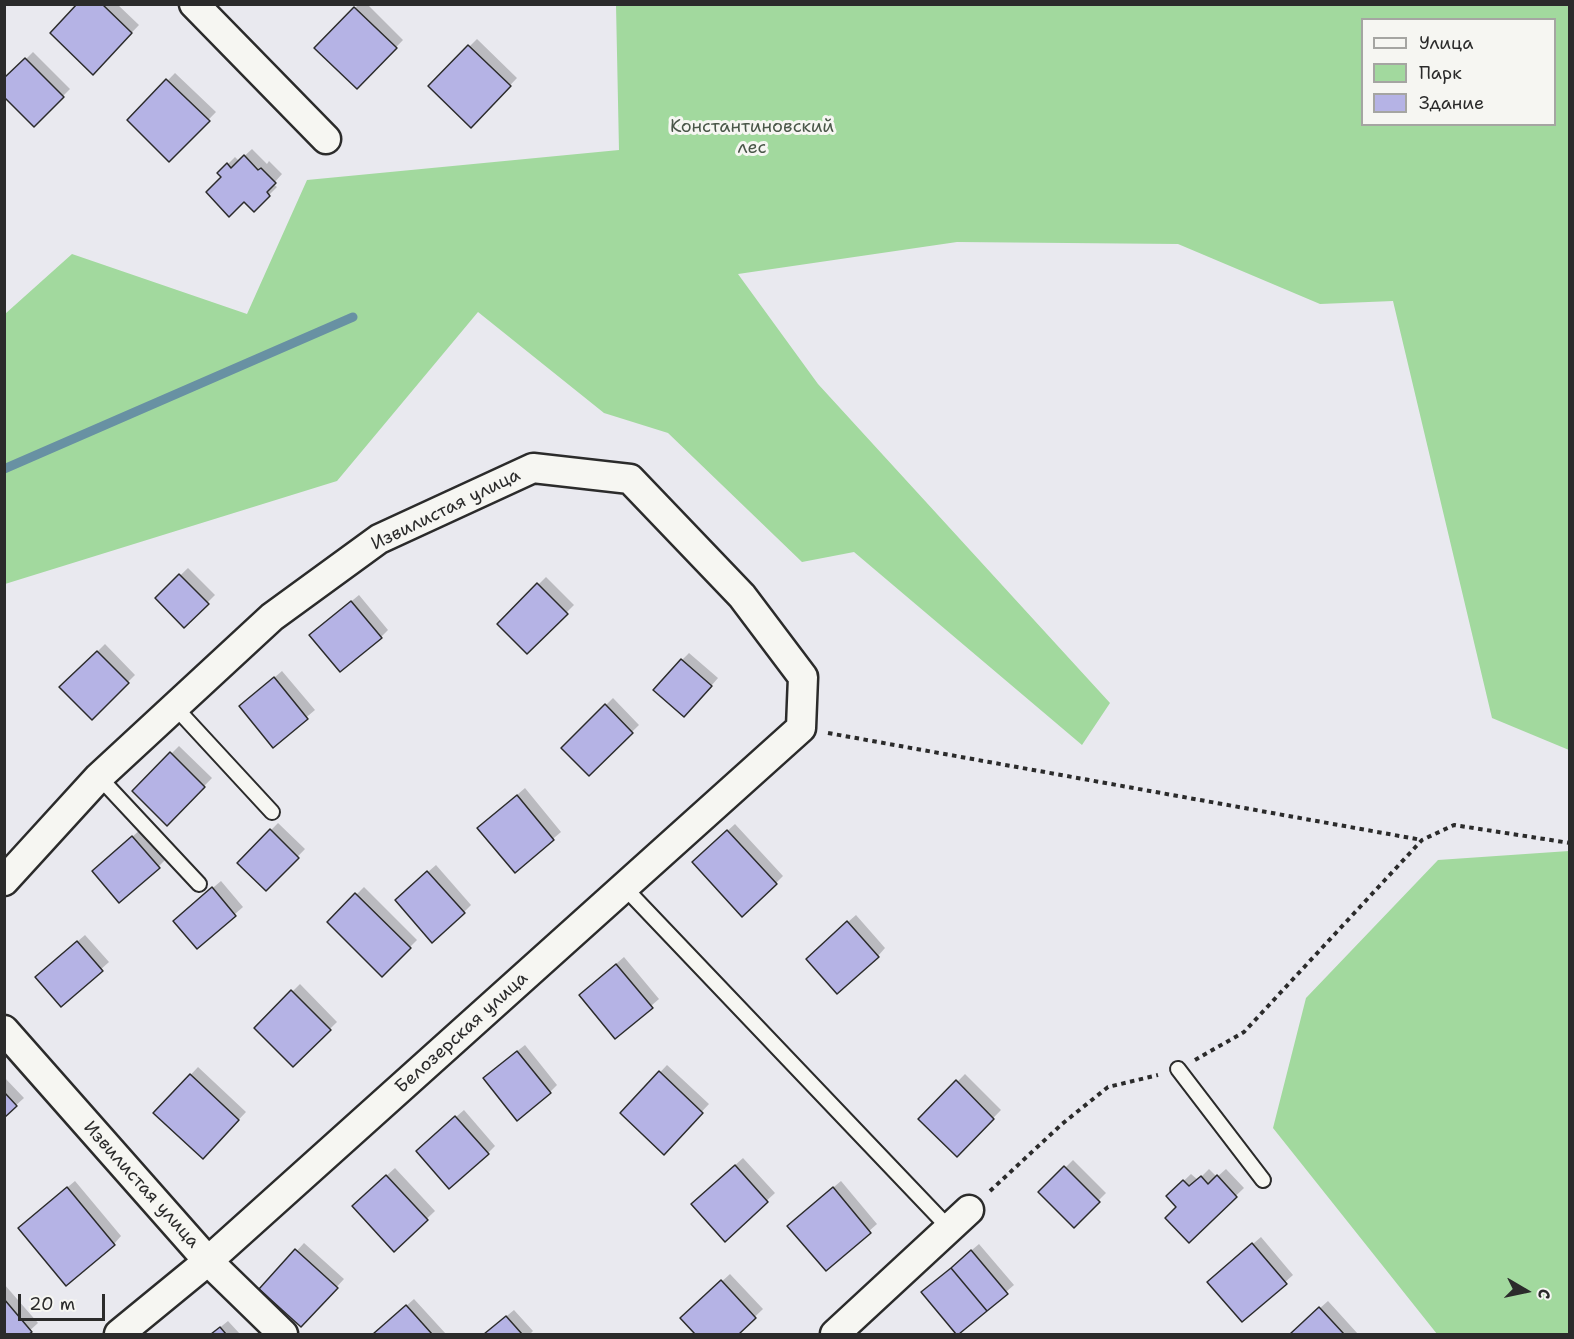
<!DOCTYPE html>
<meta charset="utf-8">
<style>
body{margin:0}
#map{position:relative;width:1574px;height:1339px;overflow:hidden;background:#e9e9ef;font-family:"Shantell Sans",sans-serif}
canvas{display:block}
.frame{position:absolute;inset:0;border:6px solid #2b2b2b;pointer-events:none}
.legend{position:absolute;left:1361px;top:18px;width:195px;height:108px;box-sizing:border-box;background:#f6f6f2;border:2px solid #a5a5a2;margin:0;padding:8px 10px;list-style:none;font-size:18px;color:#2b2b2b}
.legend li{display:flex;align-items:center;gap:12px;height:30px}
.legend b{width:30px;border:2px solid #a5a5a2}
.north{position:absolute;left:1496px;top:1261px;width:60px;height:60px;-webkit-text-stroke:4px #f6f6f2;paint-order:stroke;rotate:99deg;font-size:16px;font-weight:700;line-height:24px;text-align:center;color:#2b2b2b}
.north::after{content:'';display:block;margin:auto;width:21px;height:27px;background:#2b2b2b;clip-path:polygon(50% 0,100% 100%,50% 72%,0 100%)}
.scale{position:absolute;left:18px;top:1294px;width:87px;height:27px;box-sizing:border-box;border:3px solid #2b2b2b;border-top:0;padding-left:8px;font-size:18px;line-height:21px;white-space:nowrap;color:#2b2b2b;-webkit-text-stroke:4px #f6f6f2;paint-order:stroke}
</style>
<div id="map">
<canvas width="1574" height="1339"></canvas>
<div class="frame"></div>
<ul class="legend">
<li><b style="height:8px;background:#f6f6f2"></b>Улица</li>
<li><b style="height:16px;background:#a2d99e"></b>Парк</li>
<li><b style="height:16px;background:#b5b3e5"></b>Здание</li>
</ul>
<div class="north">С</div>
<div class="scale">20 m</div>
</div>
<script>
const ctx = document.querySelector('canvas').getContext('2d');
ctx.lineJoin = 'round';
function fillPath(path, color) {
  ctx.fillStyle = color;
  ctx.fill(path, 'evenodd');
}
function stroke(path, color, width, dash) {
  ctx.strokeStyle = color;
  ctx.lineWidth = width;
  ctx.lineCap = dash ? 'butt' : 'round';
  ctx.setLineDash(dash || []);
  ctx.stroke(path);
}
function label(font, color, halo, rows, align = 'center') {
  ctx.font = font + ' "Shantell Sans",sans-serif';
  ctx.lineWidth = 6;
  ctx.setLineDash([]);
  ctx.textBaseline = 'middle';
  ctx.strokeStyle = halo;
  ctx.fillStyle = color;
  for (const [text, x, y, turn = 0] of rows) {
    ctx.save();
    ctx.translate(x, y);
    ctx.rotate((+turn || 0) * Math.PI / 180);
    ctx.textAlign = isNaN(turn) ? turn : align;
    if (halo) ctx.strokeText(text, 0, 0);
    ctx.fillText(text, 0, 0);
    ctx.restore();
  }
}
const green = new Path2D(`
 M616,5H1569V750L1492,718L1393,301L1320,304L1178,244L957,242L738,274L818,384L1110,703L1082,745L854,552L802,562L668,433L604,413L478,312L337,481L5,584V314L72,254L247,314L307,180L619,150ZM1362,20H1554V124H1362Z
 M1569,851V1334H1437L1273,1128L1306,998L1438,860Z`);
const shadow = new Path2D(`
 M79,4H117L139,25L93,73Z
 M359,4H367L403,40L357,87L316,48Z
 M477,39L517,78L471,126L430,86Z
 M33,52L70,89L34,125L4,81Z
 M175,73L216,112L169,160L129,120Z
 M252,149L267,164L269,161L282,174L273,184L277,187L254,210L223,177L226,166L235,157L239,161Z
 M188,568L215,595L184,626L157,598Z
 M546,577L574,605L527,652L499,624Z
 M359,595L388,630L381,637L319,628Z
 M105,644L135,675L92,718L62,687Z
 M689,653L718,678L692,708L682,660Z
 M282,671L315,710L273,745L241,706Z
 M613,698L639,725L589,774L563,748Z
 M179,746L212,778L167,824L134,791Z
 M525,788L561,832L515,871L487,821Z
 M278,823L305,849L266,889L239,863Z
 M735,824L783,876L776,883L701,855Z
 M140,830L166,859L159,866L101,864Z
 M436,865L471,905L464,912L404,893Z
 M221,881L243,907L197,947L182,914Z
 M364,887L417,940L382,975L329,922Z
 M856,915L885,948L878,956L815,951Z
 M85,935L109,962L61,1005L45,970Z
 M624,957L659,999L615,1037L588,988Z
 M300,984L337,1022L293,1065L256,1028Z
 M525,1045L557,1085L550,1092L492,1071Z
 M667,1065L709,1104L664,1152L622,1113Z
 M198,1067L246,1112L210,1150L155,1113Z
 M965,1074L1001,1110L957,1155L921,1119Z
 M4,1077L24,1098L4,1116Z
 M464,1110L495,1146L488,1153L425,1144Z
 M743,1158L775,1193L725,1239L700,1197Z
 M1073,1160L1106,1193L1074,1225L1041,1192Z
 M395,1168L435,1211L394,1250L361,1199Z
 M1209,1169L1217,1177L1226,1169L1244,1188L1189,1241L1178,1207L1168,1196L1191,1174L1198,1180Z
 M75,1181L121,1236L114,1244L27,1221Z
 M841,1181L877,1224L826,1269L797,1218Z
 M1261,1237L1293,1275L1243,1320L1217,1275Z
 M304,1243L344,1279L308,1318L262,1289Z
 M979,1244L1014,1285L957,1334L931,1285Z
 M730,1274L763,1309L737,1334H697L682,1318Z
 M4,1284L38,1323L26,1334H4Z
 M414,1299L446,1334H375L376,1333Z
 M1328,1301L1358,1334H1291Z
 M514,1310L533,1331L530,1334H485Z
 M228,1321L240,1334H212Z`);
const stream = new Path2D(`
 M4,469L353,317`);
const building = new Path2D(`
 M77,4H102L132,33L93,75L50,33Z
 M354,7L397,48L357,89L314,48Z
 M468,45L511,86L471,128L428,86Z
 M25,58L64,97L34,127L4,97V78Z
 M166,79L210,121L169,162L127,120Z
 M244,155L258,170L261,168L276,183L267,192L270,196L254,212L244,202L229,217L206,192L221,177L217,173L227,163L231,168Z
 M179,574L209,604L184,628L155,598Z
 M537,583L568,614L527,654L497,624Z
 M351,601L382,638L340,672L309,635Z
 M97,651L129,683L92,720L59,687Z
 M681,659L712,686L684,717L653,690Z
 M274,677L308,719L273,748L239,706Z
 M605,704L633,733L589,776L561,748Z
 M170,752L205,787L167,826L132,791Z
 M517,795L554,840L515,873L477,828Z
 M270,829L299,858L266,891L237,863Z
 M727,830L777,884L742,917L692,862Z
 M132,836L160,868L119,903L92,871Z
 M427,871L465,913L432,943L395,900Z
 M212,887L236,916L197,949L173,921Z
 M355,893L411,948L382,977L327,922Z
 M847,921L879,957L837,994L806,959Z
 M77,941L103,971L61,1007L35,977Z
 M616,964L653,1008L615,1039L579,995Z
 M291,990L331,1030L293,1067L254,1028Z
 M517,1051L551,1093L517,1121L483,1078Z
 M659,1071L703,1113L664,1155L620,1113Z
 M190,1074L239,1120L203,1159L153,1113Z
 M956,1080L994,1119L957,1157L918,1119Z
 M4,1092L17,1106L4,1118Z
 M455,1116L489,1154L449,1189L416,1151Z
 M735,1165L768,1202L725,1242L691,1204Z
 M1064,1166L1100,1202L1074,1228L1038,1192Z
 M386,1175L428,1220L394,1252L352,1206Z
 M1217,1175L1237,1197L1189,1243L1165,1218L1176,1207L1166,1196L1183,1180L1189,1186L1201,1176L1208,1184Z
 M67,1187L115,1245L66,1286L18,1228Z
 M833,1187L871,1233L826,1271L787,1226Z
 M1252,1243L1287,1284L1242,1322L1207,1282Z
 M295,1249L338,1288L301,1327L259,1289Z
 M971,1250L1008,1294L987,1311L951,1268Z
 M951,1268L987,1311L959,1334H956L921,1292Z
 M721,1280L756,1318L739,1334H695L680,1318Z
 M4,1299L32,1332L29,1334H4Z
 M406,1305L432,1334H373Z
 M1319,1307L1344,1334H1290Z
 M506,1316L522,1334H484Z
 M220,1327L226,1334H211Z`);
const path = new Path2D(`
 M828,733L1422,840
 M1195,1060L1244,1032L1422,840L1454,825L1570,843
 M990,1191L1062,1124L1108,1087L1158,1075`);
const lane = new Path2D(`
 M175,707L272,812
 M99,777L199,884
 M624,887L950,1229
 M1178,1069L1263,1180`);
const street = new Path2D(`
 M194,4L326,139
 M4,881L99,777L272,617L379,539L533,468L630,479L742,596L803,677L801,728L208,1261L119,1334
 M4,1030L208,1261L283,1334
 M835,1334L969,1210`);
const parkNames = [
 ["Константиновский",752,127],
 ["лес",752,148]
];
const streetNames = [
 ["Извилистая улица",446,510,-26],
 ["Белозерская улица",462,1033,-42],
 ["Извилистая улица",141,1185,48]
];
fillPath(green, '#a2d99e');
fillPath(shadow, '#0003');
stroke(stream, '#6891a3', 9);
fillPath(building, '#b5b3e5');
stroke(building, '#2b2b2b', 1.5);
stroke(lane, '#2b2b2b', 18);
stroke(street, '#2b2b2b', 33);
stroke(path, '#2b2b2b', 4, [4.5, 4.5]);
stroke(lane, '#f6f6f2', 14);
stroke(street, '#f6f6f2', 28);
label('18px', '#495648', '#f6f6f2', parkNames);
label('18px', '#2b2b2b', '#f6f6f2', streetNames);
</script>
